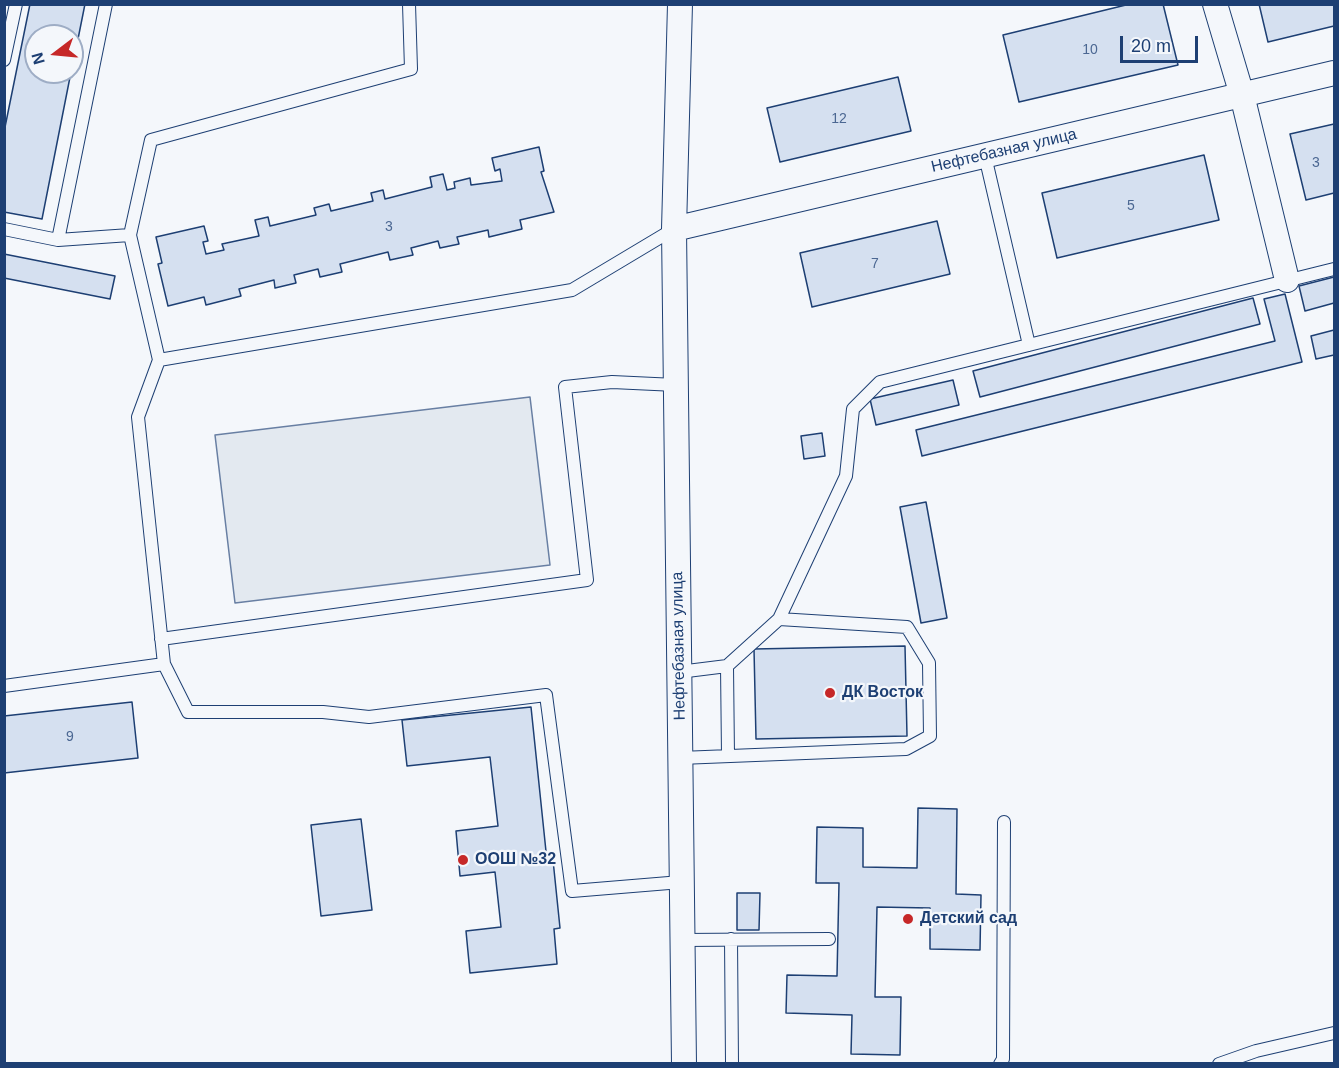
<!DOCTYPE html>
<meta charset="utf-8">
<style>
body{margin:0}
#map{position:relative;width:1339px;height:1068px;overflow:hidden;background:#f4f7fb;font-family:Helvetica,sans-serif}
canvas{display:block}
.frame{position:absolute;inset:0;border:6px solid #1d3f73;pointer-events:none}
.north{position:absolute;left:24px;top:24px;width:60px;height:60px;box-sizing:border-box;background:#f4f7fb;border:2px solid #9eadc5;border-radius:50%;rotate:254deg;font-size:16px;font-weight:700;line-height:24px;text-align:center;color:#1d3f73}
.north::after{content:'';display:block;margin:auto;width:21px;height:27px;background:#c62828;clip-path:polygon(50% 0,100% 100%,50% 72%,0 100%)}
.scale{position:absolute;left:1120px;top:36px;width:78px;height:27px;box-sizing:border-box;border:3px solid #1d3f73;border-top:0;padding-left:8px;font-size:18px;line-height:21px;white-space:nowrap;color:#1d3f73;-webkit-text-stroke:4px #f4f7fb;paint-order:stroke}
</style>
<div id="map">
<canvas width="1339" height="1068"></canvas>
<div class="frame"></div>
<div class="north">N</div>
<div class="scale">20 m</div>
</div>
<script>
const ctx = document.querySelector('canvas').getContext('2d');
ctx.lineJoin = 'round';
function fillPath(path, color) {
  ctx.fillStyle = color;
  ctx.fill(path, 'evenodd');
}
function stroke(path, color, width, dash) {
  ctx.strokeStyle = color;
  ctx.lineWidth = width;
  ctx.lineCap = dash ? 'butt' : 'round';
  ctx.setLineDash(dash || []);
  ctx.stroke(path);
}
function label(font, color, halo, rows, align = 'center') {
  ctx.font = font + ' Helvetica,sans-serif';
  ctx.lineWidth = 4.5;
  ctx.setLineDash([]);
  ctx.textBaseline = 'middle';
  ctx.strokeStyle = halo;
  ctx.fillStyle = color;
  for (const [text, x, y, turn = 0] of rows) {
    ctx.save();
    ctx.translate(x, y);
    ctx.rotate((+turn || 0) * Math.PI / 180);
    ctx.textAlign = isNaN(turn) ? turn : align;
    if (halo) ctx.strokeText(text, 0, 0);
    ctx.fillText(text, 0, 0);
    ctx.restore();
  }
}
const green = new Path2D(`
 M530,397L550,565L235,603L215,435Z`);
const building = new Path2D(`
 M30,4H85L72,69V36H36V72H71L42,219L4,212V132Z
 M1130,4H1163L1178,65L1019,102L1003,35Z
 M1259,4H1334V26L1268,42Z
 M898,77L911,131L780,162L767,108Z
 M1334,124V193L1306,200L1290,134Z
 M539,147L544,171L541,172L554,212L520,220L522,229L489,237L488,230L457,237L459,244L440,248L438,241L411,248L413,255L390,260L388,252L340,264L342,272L320,277L318,269L294,275L296,283L275,288L274,280L239,289L241,296L206,305L204,297L168,306L158,264L162,263L156,237L204,226L208,241L203,242L206,254L224,250L222,244L259,236L255,220L268,217L270,226L316,215L314,208L329,204L331,211L373,201L371,193L383,190L385,199L432,187L430,177L443,174L447,190L455,188L454,182L470,178L471,185L502,181L500,169L495,171L492,158Z
 M1204,155L1219,220L1057,258L1042,193Z
 M937,221L950,274L812,307L800,253Z
 M4,254L115,276L110,299L4,278Z
 M1334,277V303L1305,311L1299,286Z
 M1285,294L1302,362L922,456L916,430L1275,341L1264,299Z
 M1253,298L1260,324L980,397L973,371Z
 M1334,330V355L1316,359L1311,336Z
 M953,380L959,405L876,425L870,399Z
 M822,433L825,456L804,459L801,436Z
 M926,502L947,618L921,623L900,507Z
 M905,646L907,736L756,739L754,649Z
 M132,702L138,758L4,773V716Z
 M531,707L547,861L553,860L560,928L554,929L557,964L470,973L466,931L501,927L495,872L460,876L456,831L498,826L490,757L407,766L402,720Z
 M918,808L957,809L956,894L981,895L980,950L930,949V908L877,907L875,997H901L900,1055L851,1054L852,1015L786,1013L787,975L837,976L839,883H816L817,827L863,828V867L917,868Z
 M361,819L372,910L321,916L311,825Z
 M737,893H760L759,930H737Z`);
const service = new Path2D(`
 M4,60L16,4
 M985,156L1029,345
 M4,229L58,240L130,235
 M58,240L106,4
 M159,360L572,290L674,229
 M161,639L587,580L565,387L612,382L676,385
 M164,664L188,712H323L369,717L546,695L572,891L681,882
 M727,666L728,756
 M679,672L727,666L779,619L846,476L853,409L880,382L1334,269
 M4,686L164,664L138,417L159,360L130,235L151,140L411,69L409,4
 M680,758L906,749L930,736L929,663L907,627L779,619
 M731,939L732,1064
 M682,940L829,939
 M1000,1064L1003,1059L1004,822
 M1219,1064L1256,1051L1334,1033`);
const minor = new Path2D(`
 M680,4L674,229L684,1064
 M1215,4L1242,95L1287,280
 M674,229L1334,73`);
const markers = [
 [830,693,6,"#c62828"],
 [463,860,6,"#c62828"],
 [908,919,6,"#c62828"]
];
const numberNames = [
 ["10",1090,50],
 ["12",839,119],
 ["3",1316,163],
 ["5",1131,206],
 ["3",389,227],
 ["7",875,264],
 ["9",70,737]
];
const streetNames = [
 ["Нефтебазная улица",1004,151,-13],
 ["Нефтебазная улица",679,646,-91]
];
const poiNames = [
 ["ДК Восток",842,693],
 ["ООШ №32",475,860],
 ["Детский сад",920,919]
];
fillPath(green, '#e3e9f0');
stroke(green, '#687fa3', 1.5);
fillPath(building, '#d5e0f0');
stroke(building, '#1d3f73', 1.5);
stroke(service, '#1d3f73', 14);
stroke(minor, '#1d3f73', 26);
stroke(service, '#f4f7fb', 12);
stroke(minor, '#f4f7fb', 24);
for (const [x, y, r, color] of markers) {
  const dot = new Path2D();
  dot.arc(x, y, r, 0, 2 * Math.PI);
  ctx.fillStyle = color;
  ctx.fill(dot);
  stroke(dot, '#f4f7fb', 2);
}
label('14px', '#4b6792', null, numberNames);
label('16px', '#1d3f73', '#f4f7fb', streetNames);
label('bold 16px', '#1d3f73', '#f4f7fb', poiNames, 'left');
</script>
